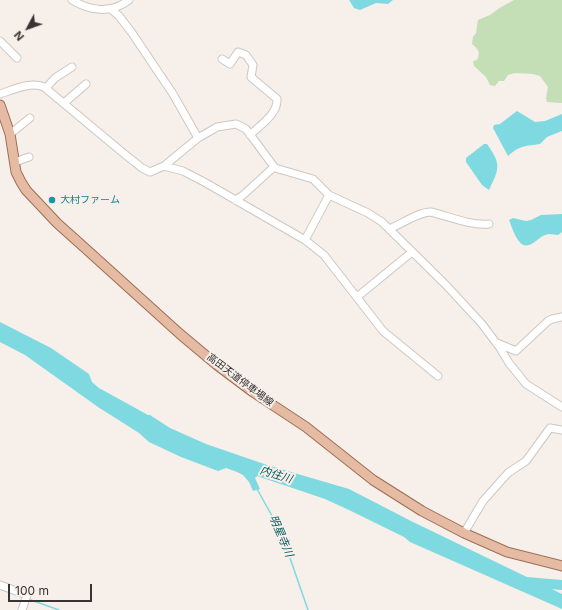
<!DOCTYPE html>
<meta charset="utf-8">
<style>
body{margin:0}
#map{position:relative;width:562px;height:610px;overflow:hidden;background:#f6efea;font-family:Inter,sans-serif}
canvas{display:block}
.north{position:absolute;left:8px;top:8px;width:40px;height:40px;-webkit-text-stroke:3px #f6efea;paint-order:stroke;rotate:229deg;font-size:11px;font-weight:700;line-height:16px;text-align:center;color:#373433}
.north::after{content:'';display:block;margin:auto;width:14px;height:18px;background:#373433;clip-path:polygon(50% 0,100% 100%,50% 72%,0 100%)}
.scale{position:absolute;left:8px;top:584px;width:84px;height:18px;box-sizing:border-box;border:2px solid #373433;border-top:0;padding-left:5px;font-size:12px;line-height:14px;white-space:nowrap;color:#373433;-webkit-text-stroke:3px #f6efea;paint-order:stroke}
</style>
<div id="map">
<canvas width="562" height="610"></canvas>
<div class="north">N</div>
<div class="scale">100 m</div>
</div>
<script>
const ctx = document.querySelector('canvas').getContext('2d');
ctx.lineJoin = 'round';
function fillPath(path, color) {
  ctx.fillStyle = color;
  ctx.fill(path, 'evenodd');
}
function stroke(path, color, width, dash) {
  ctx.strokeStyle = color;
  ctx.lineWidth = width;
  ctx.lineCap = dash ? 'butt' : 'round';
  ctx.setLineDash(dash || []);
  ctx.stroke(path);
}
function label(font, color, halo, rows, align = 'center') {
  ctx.font = font + ' Inter,"Noto Sans JP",sans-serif';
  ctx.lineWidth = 4;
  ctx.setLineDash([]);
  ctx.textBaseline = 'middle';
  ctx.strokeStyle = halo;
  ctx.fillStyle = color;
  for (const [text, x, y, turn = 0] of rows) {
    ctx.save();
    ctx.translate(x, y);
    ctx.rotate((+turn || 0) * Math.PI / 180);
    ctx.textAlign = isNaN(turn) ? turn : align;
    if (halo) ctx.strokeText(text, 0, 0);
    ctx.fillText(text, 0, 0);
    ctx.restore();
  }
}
const green = new Path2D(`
 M514,0H562V103L547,102L546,98L548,87L540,76L533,74L515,73L508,75L504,81H499L495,86L490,85L486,77L474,66L473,61L477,60C481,52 478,49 472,44L473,37L476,33L478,20L490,15L501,7Z`);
const water = new Path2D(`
 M349,0H393L388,4L376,3L360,10L354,8Z
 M517,111L535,122L545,121L562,114V131L547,137L540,144C526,146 520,145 508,156L493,128L494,125L500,124Z
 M484,144H487C502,165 499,169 489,190L482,185L466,162V158Z
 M562,214V232L558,235C555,235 552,234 549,234C540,235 536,243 529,245C518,249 512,227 509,220L513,218L526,221L531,220L541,215Z
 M0,322L51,348L89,374L92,382L99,388L148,415H150L170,428L206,444L267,465L349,489L411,521L562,594V609L410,542L404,537L349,510L325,499L257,476L255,478L260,489L253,491L249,482L243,475L237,472L226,468L218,471L181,457L149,442L139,433L98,407L25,355L0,342Z`);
const stream = new Path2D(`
 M257,489L281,532L308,610
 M0,589L23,597
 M28,599L59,610`);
const river = new Path2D(`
 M526,582L562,585`);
const minor = new Path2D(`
 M72,0C90,11 111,14 129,0
 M111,9L119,16L132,33L173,94L198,138
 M0,41L17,58
 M222,59L230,64L238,52L246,55L253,65L251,77L277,99C278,114 260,125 250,135
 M46,88L55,78L72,67
 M0,94C13,90 30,81 44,87L122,152L142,168L150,172L164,166L198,138L212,130L217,127L236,124L246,129L275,168L313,179L329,195L368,213L382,222L446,285L482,324L500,348L509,363L526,384L562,407
 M64,103L86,84
 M10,134L30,118
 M15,162L29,157
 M164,166L183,171L206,183L305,240L324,255L383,331L438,376
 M235,200L242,196L274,167
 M389,229C402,224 418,212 431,212C448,216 471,226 489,224
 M305,240L329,195
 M357,297L412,252
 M497,343L516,351L548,321L552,319L562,317
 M464,533L483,501L508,473L526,461L550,428L562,430
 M0,585L27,595L22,610`);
const major = new Path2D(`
 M0,105L10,134L16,172L21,182L26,190L57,223L86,249L180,334L217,365L253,392L306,427L373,480L422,511L464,533L507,552L562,566`);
const markers = [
 [52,200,4,"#0f9aa8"]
];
const cultureNames = [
 ["大村ファーム",60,200]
];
const streetNames = [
 ["高田天道停車場線",240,380,37]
];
const waterNames = [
 ["内住川",276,475,17],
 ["明星寺川",281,536,67]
];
fillPath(green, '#c4deb6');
fillPath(water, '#7edae0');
stroke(stream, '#7edae0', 1.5);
stroke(river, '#7edae0', 10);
stroke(minor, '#cdc7c2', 9);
stroke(major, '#9e6e54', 11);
stroke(minor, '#fff', 7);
stroke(major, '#e6bba3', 9);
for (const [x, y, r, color] of markers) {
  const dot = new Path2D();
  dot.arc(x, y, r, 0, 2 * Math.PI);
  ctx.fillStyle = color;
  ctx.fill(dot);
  stroke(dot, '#f6efea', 1.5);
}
label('10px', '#0d838f', '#f6efea', cultureNames, 'left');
label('10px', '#373433', '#f6efea', streetNames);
label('italic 11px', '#04595e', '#f6efea', waterNames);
</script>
